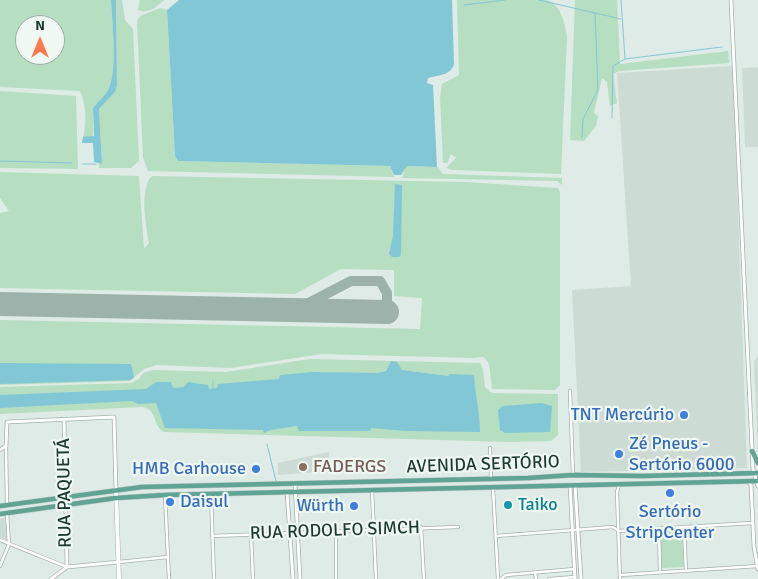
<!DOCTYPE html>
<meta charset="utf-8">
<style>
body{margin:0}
#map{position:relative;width:758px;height:579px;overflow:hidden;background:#dfebe6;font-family:Signika,sans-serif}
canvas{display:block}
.north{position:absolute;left:15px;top:15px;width:50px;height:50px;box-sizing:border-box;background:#eff8f3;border:1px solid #9cada7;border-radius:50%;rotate:0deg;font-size:14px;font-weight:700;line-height:20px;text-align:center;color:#1f3c34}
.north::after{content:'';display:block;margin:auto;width:18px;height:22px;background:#fc794c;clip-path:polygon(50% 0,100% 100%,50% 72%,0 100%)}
</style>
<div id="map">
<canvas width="758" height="579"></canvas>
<div class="north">N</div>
</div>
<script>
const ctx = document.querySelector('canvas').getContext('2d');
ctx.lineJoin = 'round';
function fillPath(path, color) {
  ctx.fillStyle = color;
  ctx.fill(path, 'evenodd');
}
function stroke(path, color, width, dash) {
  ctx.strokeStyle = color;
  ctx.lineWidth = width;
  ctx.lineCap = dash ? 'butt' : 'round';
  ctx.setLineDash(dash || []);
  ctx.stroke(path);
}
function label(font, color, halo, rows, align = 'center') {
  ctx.font = font + ' Signika,sans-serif';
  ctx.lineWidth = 4.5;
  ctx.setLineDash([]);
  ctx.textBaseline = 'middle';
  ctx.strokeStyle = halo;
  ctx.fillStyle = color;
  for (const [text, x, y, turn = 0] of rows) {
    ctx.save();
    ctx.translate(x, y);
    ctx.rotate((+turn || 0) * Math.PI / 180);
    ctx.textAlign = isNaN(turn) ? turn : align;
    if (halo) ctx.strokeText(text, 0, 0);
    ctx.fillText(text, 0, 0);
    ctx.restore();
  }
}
const built = new Path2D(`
 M733,66L747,468L581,472L572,290L631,286L617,73Z
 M758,67V147H745L742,68Z
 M758,357V455L754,361Z
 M329,452V471L278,475V463Z
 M5,518L6,529V540L0,537V519Z`);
const green = new Path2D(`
 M0,0H111C112,21 118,72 108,90C104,97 97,102 93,108V137H83C87,126 86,102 80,91L0,87ZM25,25H55V55H25Z
 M116,0H122L125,20L133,29L139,161L131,168H99V164H102L99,109L115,92L117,86Z
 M140,0H164C157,7 148,14 138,10Z
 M457,0H546C561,4 565,23 567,37L561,174L453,170L446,168L456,158L451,154L447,163H443L440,97L442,84L459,75Z
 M575,0H617L620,64L728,51L729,63L619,71L613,74L617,103L610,106L607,82L602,78L594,113L598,116L596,126L584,141L570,140Z
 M160,8L167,10L175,156L178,161L390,166L394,177L148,171L143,157L137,21L140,16Z
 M0,91L76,96L78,169L0,168Z
 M406,166L438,167L443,174L562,178V185L557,181L402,178Z
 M0,172L139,176L144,249L149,243C146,228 139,187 152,176L465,182L558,188L560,193V385L555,390L492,389L489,364L484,357L473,358L322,354L230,368L156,365L144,369L130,381L0,385V320L420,329L422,298L394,296V270L341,269L295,294L0,288V213L9,211L0,198Z
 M310,359L480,363L483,369L485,387L492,393L558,394V435L551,441L510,442L164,432C152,426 158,409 142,407L0,414V387L131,383L139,379L143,373L153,370L226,372Z
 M682,530L684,567L662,568L660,531Z`);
const water = new Path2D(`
 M111,0H116L117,86L115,92L99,109L102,164L94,162L93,143H82L83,137L94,136L93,108C97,102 104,97 108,90C118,72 112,21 111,0Z
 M179,0H452L454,65C449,76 438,75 428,78L427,83L433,85L437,167L407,166L401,175H394L390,166L178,161L175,156L167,10Z
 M395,184L402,185L401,255L399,257H392L389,254L393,236Z
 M391,361L397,362L402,370L448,376L450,374L474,375C475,395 480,412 480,432L405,431L371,428L370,431H299L297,426L270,430L264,433L263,430L165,428L156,403L138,404L132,401L0,408V395L146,389L156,382H171L173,388L184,387L188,382L208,385L209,389L217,388L218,384L279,379L280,375L312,372L378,373L386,371Z
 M0,363L131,364L134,377L131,380L0,384Z
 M542,403L552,406L550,432L505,433L500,430L498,410L503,406Z`);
const stream = new Path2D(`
 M539,0L621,19
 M621,0L625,59L722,47
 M464,5L505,0
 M612,118L613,66L625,59
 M582,137L583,119L598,90L595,13
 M0,161L72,163
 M83,164H96
 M213,389V381
 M267,444L276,481`);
const taxiway = new Path2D(`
 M255,309L301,307L351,281H380L387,293V312`);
const runway = new Path2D(`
 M0,304L387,312`);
const minor = new Path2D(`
 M570,391L573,475
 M6,446L7,505
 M490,448L491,478
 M619,485L617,492L620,579
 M493,488L498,579
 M372,491L376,579
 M211,494L214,579
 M165,495L169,579
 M421,527L424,579
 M684,527L686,571
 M659,529L660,572
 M336,531V579
 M251,534L253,579
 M212,536L458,527
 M496,536L613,527L619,531L752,523
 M0,540L67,567
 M119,562L168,557
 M0,566L9,544L7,513
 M535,573L536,579
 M620,575L758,566
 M501,579L506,575L575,569
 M549,579L575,577`);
const tertiary = new Path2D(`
 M731,0L753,469L758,486
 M64,420L67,567
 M0,450L6,446L7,422L114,417L116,490
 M747,481L751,485L754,547L758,569
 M295,484L300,579
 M570,485L575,579
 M575,485L581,579
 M287,492L293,579
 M67,567L119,562
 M51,579L67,567`);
const secondary = new Path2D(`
 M116,490L119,579`);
const primary = new Path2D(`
 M752,451L758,463
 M0,506L142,487L528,478L573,475L642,476L758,473
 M0,514L116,498L165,495L758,481`);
const markers = [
 [684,415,5,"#3f7fe0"],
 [619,454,5,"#3f7fe0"],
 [303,467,5,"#8d6e63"],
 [256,469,5,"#3f7fe0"],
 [670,493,5,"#3f7fe0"],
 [170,502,5,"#3f7fe0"],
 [508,505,5,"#0f9aa8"],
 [354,506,5,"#3f7fe0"]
];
const shopNames = [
 ["TNT Mercúrio",674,415],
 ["Zé Pneus -",629,444,"left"],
 ["Sertório 6000",629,465,"left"],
 ["HMB Carhouse",246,469],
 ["Daisul",180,502,"left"],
 ["Würth",344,506],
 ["Sertório",670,512,"center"],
 ["StripCenter",670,533,"center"]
];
const streetNames = [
 ["AVENIDA SERTÓRIO",483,465,-2],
 ["RUA PAQUETÁ",65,493,-91],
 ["RUA RODOLFO SIMCH",335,531,-2]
];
const educationNames = [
 ["FADERGS",313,467]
];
const cultureNames = [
 ["Taiko",518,505]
];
fillPath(built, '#cddbd5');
fillPath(green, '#b6dec1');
fillPath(water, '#82c7d5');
stroke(stream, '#82c7d5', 1);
stroke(taxiway, '#9cb2ab', 10);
stroke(runway, '#9cb2ab', 24);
stroke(minor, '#a2b3ad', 4);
stroke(tertiary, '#a2b3ad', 4.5);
stroke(secondary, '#9db8ae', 5);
stroke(primary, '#c0c8c6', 5.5);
stroke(minor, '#fff', 2.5);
stroke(tertiary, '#fff', 3);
stroke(secondary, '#fff', 4);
stroke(primary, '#60a493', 4.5);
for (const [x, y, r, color] of markers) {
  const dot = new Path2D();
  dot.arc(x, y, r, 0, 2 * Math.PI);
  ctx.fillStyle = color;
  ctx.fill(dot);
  stroke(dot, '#eff8f3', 2);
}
label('18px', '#366cbe', '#eff8f3', shopNames, 'right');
label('18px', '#1f3c34', '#eff8f3', streetNames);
label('18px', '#785e54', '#eff8f3', educationNames, 'left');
label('18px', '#0d838f', '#eff8f3', cultureNames, 'left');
</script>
